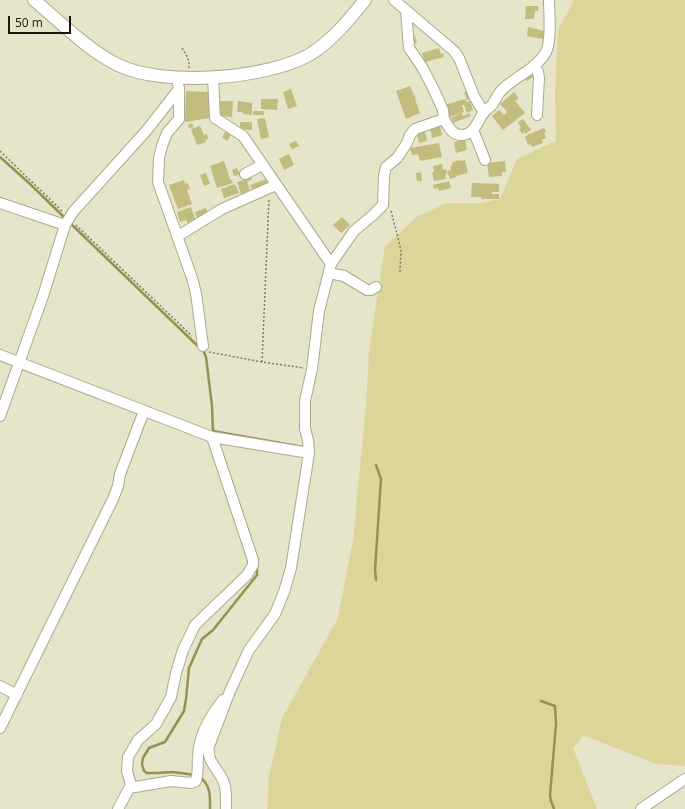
<!DOCTYPE html>
<style>
body{margin:0}
#map{position:relative;width:685px;height:809px;overflow:hidden;background:#e6e4c9;font-family:"Open Sans",sans-serif}
canvas{display:block}
.scale{position:absolute;left:8px;top:16px;width:63px;height:18px;box-sizing:border-box;border:2px solid #18170e;border-top:0;padding-left:5px;font-size:12px;line-height:14px;white-space:nowrap;color:#18170e;-webkit-text-stroke:3px #e6e4c9;paint-order:stroke}
</style>
<div id="map">
<canvas width="685" height="809"></canvas>
<div class="scale">50 m</div>
</div>
<script>
const ctx = document.querySelector('canvas').getContext('2d');
ctx.lineJoin = 'round';
function fillPath(path, color) {
  ctx.fillStyle = color;
  ctx.fill(path, 'evenodd');
}
function stroke(path, color, width, dash) {
  ctx.strokeStyle = color;
  ctx.lineWidth = width;
  ctx.lineCap = dash ? 'butt' : 'round';
  ctx.setLineDash(dash || []);
  ctx.stroke(path);
}
const green = new Path2D(`
 M574,0H685V766L656,764L593,739L583,736L573,748L597,809H267L269,776L282,718L338,618L353,540L366,406L369,351L385,246L418,216L447,203H481L500,199L517,159L556,141L555,92L558,30Z`);
const stream = new Path2D(`
 M0,157L29,183L65,218
 M70,223L204,352L206,357L212,406L213,432
 M213,431L303,447
 M376,465L381,479L375,570L376,580
 M541,701L555,706L556,724L550,795L551,801L554,809
 M195,775L173,772L157,773H147L144,771L142,764L143,758L149,748L165,742L184,711L186,699L189,668L202,639L213,630L257,575V563
 M200,777C211,786 210,796 210,809`);
const building = new Path2D(`
 M526,6H538V11H535L534,19H525Z
 M528,27L544,31L543,39L527,36Z
 M415,36L417,43L414,44L412,37Z
 M439,48L441,54L443,53L444,57L425,62L422,53Z
 M532,72L535,76L527,81L525,76Z
 M410,86L416,99H415L420,113L406,119L396,91Z
 M291,89L297,106L288,109L283,92Z
 M186,91L209,92V118L185,122Z
 M467,91L471,99L467,100L464,92Z
 M514,92L519,98L515,101L525,113L503,130L492,116L499,110L504,115L507,112L500,104Z
 M261,99H278L277,110L261,109Z
 M465,99L467,102L470,101L473,110L467,113L464,105H462L464,112L450,117L445,105Z
 M220,101H233L232,117L219,116Z
 M238,101L252,103V115L243,114V112H237Z
 M253,111H264V115H253Z
 M462,113L463,116L470,113L471,116L453,123L451,118Z
 M265,118L269,137L261,139L257,119Z
 M523,119L531,130L525,134L524,132L522,134L519,129L521,128L518,122Z
 M240,122H252V130L240,129Z
 M192,123L194,127L189,128L188,125Z
 M200,126L204,135L207,134L208,139L205,140L206,142L197,145L191,129Z
 M440,126L442,135L432,138L430,128Z
 M544,128L546,132L544,133L546,138L542,140L543,143L532,147L530,144L528,145L525,137L527,136V135Z
 M226,131L231,135L227,141L222,137Z
 M425,131L427,141L419,143L417,133Z
 M465,139L467,150L456,153L454,142Z
 M296,141L299,146L292,149L289,144Z
 M439,143L442,157L420,161L418,154L412,155L410,148Z
 M289,154L294,165L284,170L279,159Z
 M458,160L459,161L465,160L468,173L456,176L457,177L450,179L447,171L451,170L450,166H452V163Z
 M224,161L230,179H231L233,183L217,188L210,166Z
 M505,161L506,172H502V176L489,177L487,163Z
 M442,164L443,170L446,169L447,174L445,175L446,179L434,181L432,172H434L433,166Z
 M237,168L240,174L234,176L232,170Z
 M421,172L422,181H417L416,173Z
 M206,173L210,184L204,186L200,175Z
 M250,175L252,180L247,181L250,190L241,194L237,182L244,180V177Z
 M266,179L267,184L252,189L250,185Z
 M184,180L185,184L188,183L190,189L187,190L192,204L178,209L169,185Z
 M449,181L451,188L439,191L438,188L434,189L433,185Z
 M472,183L499,184V192H492V194H499V199H481V197H471Z
 M235,184L239,193L224,198L221,189Z
 M191,207L196,221L188,224L186,220L180,222L177,212Z
 M206,208L209,216L198,220L195,212Z
 M342,217L350,225L341,233L333,225Z`);
const path = new Path2D(`
 M182,48C186,54 190,60 189,68
 M0,151L62,211
 M391,211L401,250L400,272
 M76,225L192,336
 M209,352L262,362L304,368
 M262,362L269,198`);
const minor = new Path2D(`
 M394,0L454,51L459,58L474,96L484,113
 M406,10L409,48L422,67L433,88L443,110L444,119
 M533,66L538,72L539,78L537,115
 M213,77L215,118L243,136L331,264
 M179,89V119L167,133L162,146L159,158L158,182L192,278L196,293L203,346
 M473,130L485,160
 M245,174L262,165
 M0,203L65,225
 M178,236L222,209L276,185
 M329,273L344,276L367,290H371L376,287
 M0,355L212,437L309,453
 M0,416L43,296L65,225L73,212L147,130L179,89L177,78
 M0,686L17,695
 M0,728L113,499L118,486L120,474L144,411
 M131,785L135,787L171,781L191,783L196,781C199,770 197,766 198,756C199,735 210,716 223,700
 M118,809L131,785L127,771L128,757L138,740L156,724L171,697L176,673L183,650L195,625L247,575L253,565V560L212,437
 M226,809C226,801 227,791 224,783C219,769 206,762 209,746L230,691L249,650L275,614L284,592L291,568L309,453L308,440L305,429V401L312,369L319,311L331,264L354,231L373,215L383,205L384,176L386,167L397,158L407,143L410,135L415,129L444,119C448,126 452,136 463,135C475,133 478,121 483,113C486,110 489,108 492,105C495,101 497,96 500,92C513,77 536,70 546,52C552,40 549,14 549,0
 M641,809L685,779`);
const major = new Path2D(`
 M34,0C59,21 89,51 118,65C163,87 266,79 309,55C332,41 349,20 365,0`);
fillPath(green, '#dcd599');
stroke(stream, '#969053', 2.5);
fillPath(building, '#c3bc7f');
stroke(minor, '#aca990', 12);
stroke(major, '#aca990', 14);
stroke(path, '#7c7a69', 1.5, [2, 2]);
stroke(minor, '#fff', 10);
stroke(major, '#fff', 12);
</script>
